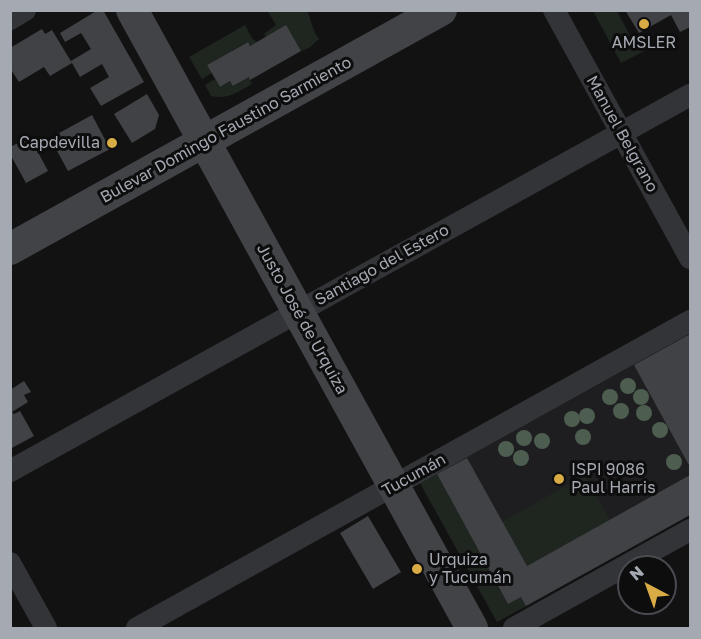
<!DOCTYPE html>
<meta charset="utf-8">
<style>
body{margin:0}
#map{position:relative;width:701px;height:639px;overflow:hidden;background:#121213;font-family:"Golos Text",sans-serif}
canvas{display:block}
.frame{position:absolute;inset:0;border:12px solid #a5a9b2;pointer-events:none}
.north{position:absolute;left:617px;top:555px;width:60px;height:60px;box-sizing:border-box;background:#0d0d0e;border:2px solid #4a4b50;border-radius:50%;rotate:319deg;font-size:16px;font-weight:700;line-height:24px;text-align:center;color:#a5a9b2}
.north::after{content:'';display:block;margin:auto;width:21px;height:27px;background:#d9ab44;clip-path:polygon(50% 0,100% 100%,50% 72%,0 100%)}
</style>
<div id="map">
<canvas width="701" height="639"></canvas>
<div class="frame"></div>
<div class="north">N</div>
</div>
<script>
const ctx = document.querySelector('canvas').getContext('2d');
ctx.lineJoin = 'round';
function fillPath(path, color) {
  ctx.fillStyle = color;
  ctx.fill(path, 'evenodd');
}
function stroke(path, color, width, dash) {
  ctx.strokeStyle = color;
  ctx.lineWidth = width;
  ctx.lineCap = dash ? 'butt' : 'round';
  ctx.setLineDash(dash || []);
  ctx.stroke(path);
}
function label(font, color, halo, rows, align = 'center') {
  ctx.font = font + ' "Golos Text",sans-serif';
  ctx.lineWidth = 6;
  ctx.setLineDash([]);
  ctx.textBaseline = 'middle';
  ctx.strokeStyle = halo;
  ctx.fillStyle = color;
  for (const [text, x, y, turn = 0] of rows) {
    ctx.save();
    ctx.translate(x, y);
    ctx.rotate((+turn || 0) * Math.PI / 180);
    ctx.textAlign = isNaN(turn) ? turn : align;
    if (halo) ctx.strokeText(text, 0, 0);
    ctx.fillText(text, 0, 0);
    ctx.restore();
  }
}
const built = new Path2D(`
 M690,334V515L497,622L420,483Z`);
const green = new Path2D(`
 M271,11H307C312,21 312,30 319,39L309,48L301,51L266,37L264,34L276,25L268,12Z
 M593,11H617L635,45L645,40L651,42L654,46L621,63Z
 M245,25L252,38L257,42L250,46L247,42L207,65L212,73L202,79L189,57Z
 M249,77L252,84C238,92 227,100 211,96L205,85L215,79L220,87L230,81L234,86Z
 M437,474L508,604L521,597L526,606L497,622L420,483Z
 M585,475L610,520L527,566L502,522Z`);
const building = new Path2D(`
 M98,10H103L144,82L101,106L90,88L109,77L102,64L80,77L72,63L50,76L44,67L19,82L10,68V48L42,29L45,34L52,30L72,63L71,61L91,49L81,33L65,42L60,33Z
 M625,10H690V27L680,32L671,15L639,33Z
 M286,25L301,51L250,80L249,77L233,86L230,81L220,87L207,65L248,42L250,46Z
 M147,94L159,115L155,129L132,143L114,114Z
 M92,115L110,149L68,171L50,138Z
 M30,137L48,171L26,183L10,154V147Z
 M690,334V467L634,365Z
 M24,381L31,392L24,395L28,402L12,412L10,390Z
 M10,410L14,414L20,411L34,436L10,449Z
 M467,458L527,566L690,475V515L526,606L521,597L508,604L437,474Z
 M368,516L401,572L373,589L340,533Z`);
const street = new Path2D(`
 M554,10L690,258
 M10,19L25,10
 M10,471L690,95
 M10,563L46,628
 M137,628L690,321
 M514,628L690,530`);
const secondary = new Path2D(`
 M132,10L472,628
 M10,249L441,10`);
const trees = [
 [628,386],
 [610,397],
 [641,397],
 [621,411],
 [644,413],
 [587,416],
 [572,419],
 [660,430],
 [583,437],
 [524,438],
 [542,441],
 [506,449],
 [521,458],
 [674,462]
];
const markers = [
 [644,24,6,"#d9ab44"],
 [112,143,6,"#d9ab44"],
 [559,479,6,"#d9ab44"],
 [417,569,6,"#d9ab44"]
];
const poiNames = [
 ["AMSLER",644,43,"center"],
 ["Capdevilla",100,143,"right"],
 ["ISPI 9086",571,470],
 ["Paul Harris",571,488],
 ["Urquiza",429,560],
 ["y Tucumán",429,578]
];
const streetNames = [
 ["Bulevar Domingo Faustino Sarmiento",226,130,-29],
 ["Manuel Belgrano",622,134,61],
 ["Santiago del Estero",382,265,-29],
 ["Justo José de Urquiza",302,319,61],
 ["Tucumán",414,475,-29]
];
fillPath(built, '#1e1e20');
fillPath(green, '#1f251f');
fillPath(building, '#414246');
stroke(street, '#333438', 22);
stroke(secondary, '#424347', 32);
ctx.fillStyle = '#4d5d50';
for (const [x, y] of trees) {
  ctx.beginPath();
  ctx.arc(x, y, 8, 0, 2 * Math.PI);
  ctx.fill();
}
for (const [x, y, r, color] of markers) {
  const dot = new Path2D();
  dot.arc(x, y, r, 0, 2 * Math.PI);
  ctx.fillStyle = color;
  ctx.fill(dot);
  stroke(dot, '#0d0d0e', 2);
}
label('16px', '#a5a9b2', '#0d0d0e', poiNames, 'left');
label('16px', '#a5a9b2', '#0d0d0e', streetNames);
</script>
